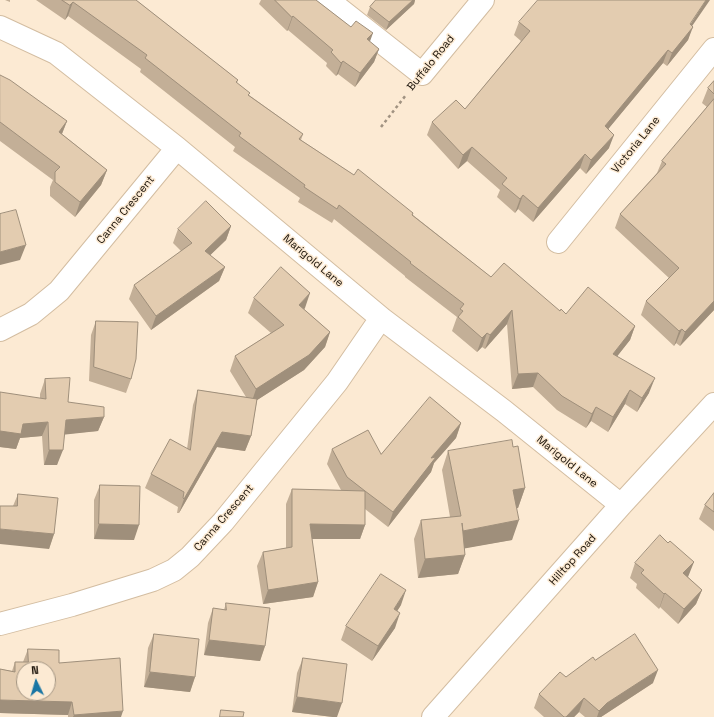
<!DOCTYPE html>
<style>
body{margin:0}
#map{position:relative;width:714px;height:717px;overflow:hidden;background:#fcead3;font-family:"Space Grotesk",sans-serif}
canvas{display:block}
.north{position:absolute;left:16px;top:661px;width:40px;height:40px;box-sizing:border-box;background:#fcead3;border:1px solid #a19381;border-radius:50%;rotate:355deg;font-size:11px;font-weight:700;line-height:16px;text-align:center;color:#181007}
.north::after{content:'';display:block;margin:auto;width:14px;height:18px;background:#1a76a4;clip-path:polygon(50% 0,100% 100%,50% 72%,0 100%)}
</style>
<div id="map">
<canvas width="714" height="717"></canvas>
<div class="north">N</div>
</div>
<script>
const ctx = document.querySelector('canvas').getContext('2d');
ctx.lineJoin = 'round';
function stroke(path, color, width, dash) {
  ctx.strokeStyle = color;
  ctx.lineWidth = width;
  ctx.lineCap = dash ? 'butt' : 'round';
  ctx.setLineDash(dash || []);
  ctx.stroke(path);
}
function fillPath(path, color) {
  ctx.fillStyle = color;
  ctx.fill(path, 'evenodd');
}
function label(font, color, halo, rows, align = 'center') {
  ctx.font = font + ' "Space Grotesk",sans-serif';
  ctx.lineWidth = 3;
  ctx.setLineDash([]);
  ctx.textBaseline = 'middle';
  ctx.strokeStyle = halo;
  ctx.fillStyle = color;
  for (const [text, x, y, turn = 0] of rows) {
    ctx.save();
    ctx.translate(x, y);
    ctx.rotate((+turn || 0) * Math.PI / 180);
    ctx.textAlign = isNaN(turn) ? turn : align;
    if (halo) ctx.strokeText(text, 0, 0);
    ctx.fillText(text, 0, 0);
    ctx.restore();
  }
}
const path = new Path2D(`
 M381,127L406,95`);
const street = new Path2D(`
 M328,0L422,74L483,0
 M0,27L56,53L177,148L381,318L504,411L621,505
 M558,242L714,49
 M0,330L31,314L59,291L177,148
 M0,624L72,605L153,580L174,570L190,557L223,522L337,382L381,318
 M433,717L621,505L714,404`);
const wall = new Path2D(`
 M5,0H10V2Z
 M36,0H136L238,80L237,83L249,95L303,134L301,140L354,175L413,213V215L491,277L566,314L635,326L630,340L617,356L649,393L637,412L625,404L608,432L591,421L586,428L557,410L533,387L512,389L507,324L485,349L482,347L477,352L452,331L457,317L405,277V276L334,219L332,223L298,202L300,198L233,151L235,147L140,72L141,69L68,16L65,20Z
 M261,0H316L379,49L374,62L355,87L338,74L336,76L326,66L327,63L288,30L287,31L259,4Z
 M376,0H415L414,4L386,30L367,15L370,7Z
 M519,22L692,26L688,40L667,66L663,63L608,129L609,148L586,174L580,168L533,222L518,209L515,213L497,197L500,190L467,161L458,169L427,135L432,122L465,109L521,41L514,35Z
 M0,75L67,121L62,134L107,170L101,185L75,217L50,196V187L53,180L0,141Z
 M714,81V310L680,346L676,343L674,346L641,315L646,301L669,278L615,228L620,214L657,173L662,161L707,107L702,103L708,88Z
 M231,226L226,240L210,255L225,267L219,281L151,330L129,299L134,285L181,251L173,243L178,229Z
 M254,298L305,308L304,309L330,332L325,347L304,370L257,400L251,436L245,451L217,447L179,513H177L178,507L145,488L151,474L187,449L193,405L198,390L246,397L230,371L235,356L271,333L248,313Z
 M96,321L131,379L126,393L89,381L91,335Z
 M45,379L68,402L104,417L98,431L64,434L57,465H44L42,436L20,438L16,449L0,447L40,398V394Z
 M461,423L456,438L434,463L431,472L388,527L365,509V525L360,539H312L318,582L313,597L263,604L257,566L263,552L286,548V504L292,489L341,490L327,464L332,449L381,454Z
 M513,447L525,488L518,508H516L512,540L464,548L465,555L458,574L418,578L414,539L421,520L450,517L442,470L448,451Z
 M100,485L134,540L94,539V500Z
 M714,493V531L699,519L705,505Z
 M18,494L54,534L49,549L13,506Z
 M635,563L688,577L702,590L696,604L678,624L660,607L659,609L636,588L637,584L630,578Z
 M226,603L265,646L260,661L204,655L208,623L213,608L224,610Z
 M401,605L397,611L395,628L372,661L341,640L346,626Z
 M154,634L195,677L190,692L144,687L148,648Z
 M28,649L59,663L121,717H68V715L0,713V669L12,671L15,662H23Z
 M303,658L337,717H333L292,712L297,673Z
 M595,660L653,683L601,717H585L579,712L574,717H544L534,708L539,694L566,677Z`);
const shadedWall = new Path2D(`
 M413,0H415L414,4L386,30L389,22Z
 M706,0H710L688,32L693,27L688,40L667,66L672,53Z
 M73,2L68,16L65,20L70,5Z
 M293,16L288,30L287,31L292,17Z
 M373,33L368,47L367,39Z
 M379,49L374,62L355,87L360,73Z
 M668,50L663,63L600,139L605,126Z
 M343,61L338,74L336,76L341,63Z
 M67,121L61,136L59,132Z
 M614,135L609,148L586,174L591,160Z
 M472,147L467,161L458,169L463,155Z
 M585,154L580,168L533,222L538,208Z
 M107,170L101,185L75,217L80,202Z
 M523,195L518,209L515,213L520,199Z
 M231,226L226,240L200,265L205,251Z
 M26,245L20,260L0,265V252Z
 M225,267L219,281L151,330L156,316Z
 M310,293L305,308L294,320L299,305Z
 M714,301V310L680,346L685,332Z
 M512,310L507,324L485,349L490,335Z
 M635,326L630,340L608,368L613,354Z
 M682,329L676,343L674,346L679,331Z
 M330,332L325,347L304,370L251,404L256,389Z
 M487,333L482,347L477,352L482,338Z
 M538,373L533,387L512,389L518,374Z
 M655,378L649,393L637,412L642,398Z
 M630,390L625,404L608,432L613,417Z
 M596,407L591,421L586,428L592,414Z
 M104,417L98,431L61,435L66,420Z
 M48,422L42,436L20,438L16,449L0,447V431L23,424Z
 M461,423L456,438L434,463L431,472L388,527L393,512L431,458Z
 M222,432L251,436L245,451L217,447L179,513L184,499Z
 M49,450H63L57,465H44Z
 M525,488L518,508L506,510L513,490Z
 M519,520L512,540L456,550L463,531Z
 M99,524L139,525L134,540L94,539Z
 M310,524L365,525L360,539H305Z
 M0,529L54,534L49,549L0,544Z
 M465,555L458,574L418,578L425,559Z
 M694,562L688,577L678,588L683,573Z
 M318,582L313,597L263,604L268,590Z
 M406,590L401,605L389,624L394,609Z
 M702,590L696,604L678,624L684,609Z
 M665,593L660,607L659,609L664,594Z
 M400,613L395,628L372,661L378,646Z
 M209,640L265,646L260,661L204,655Z
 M658,670L653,683L601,717H597L599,711L607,703Z
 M150,672L195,677L190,692L144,687Z
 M297,697L342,703L337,717H333L292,712Z
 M584,698L579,712L574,717H566Z
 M0,700L72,702L68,715L0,713Z
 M123,711L121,717H73L74,715Z`);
const building = new Path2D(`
 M62,0H136L238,80L236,82L250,93L248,95L303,134L299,139L354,175L358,169L413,213L412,215L491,277L504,263L560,311L561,309L566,314L588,287L635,326L613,354L655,378L642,398L630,390L613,417L596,407L592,414L562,396L538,373L518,374L512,310L490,335L487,333L482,338L458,317L463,311L460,309L464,304L410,263L411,262L339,205L337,209L304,187L305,185L239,136L241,133L145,58L147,55L73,2L70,5Z
 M275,0H316L351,27L356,21L373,33L367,39L379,49L360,73L343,61L341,63L331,52L333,50L293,16L292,17Z
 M376,0H413L389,22L370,7Z
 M538,0H706L690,24L693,27L672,53L668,50L605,126L614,135L591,160L585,154L538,208L523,195L520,199L502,184L507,178L472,147L463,155L432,122L456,100L465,109L530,31L519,22Z
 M0,75L10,80L67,121L59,132L107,170L80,202L55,182V172L60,167L0,122Z
 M714,81V94L708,88Z
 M714,99V301L685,332L682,329L679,331L646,301L679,268L620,214L666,164L662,161Z
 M206,201L231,226L205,251L225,267L156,316L134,285L192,243L178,229Z
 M16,210L26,245L0,252V214Z
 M281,267L310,293L299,305L330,332L309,355L256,389L235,356L284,325L254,298Z
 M96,321L138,322L136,359L131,379L94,367Z
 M70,378L68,402L104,407V417L66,420L63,450H49L48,422L23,424L21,434L0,431V392L46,399L45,379Z
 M198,390L257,399L251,436L222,432L184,499L183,498L184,492L151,474L170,439L190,450Z
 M430,397L461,423L431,458L436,457L393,512L365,491V525L310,524L318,582L268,590L263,552L292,547V489L365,491L347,477L332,449L368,430L381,454Z
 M512,440L513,447L518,446L525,488L513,490L519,520L463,531L462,523L465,555L425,559L421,520L461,516L448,451Z
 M100,485L140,486L139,525L99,524Z
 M714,493V512L705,505Z
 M18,494L58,498L54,534L0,529V506H17Z
 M660,535L668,543L670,541L694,562L683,573L702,590L684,609L665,593L664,594L641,573L644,570L635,563Z
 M381,574L406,590L394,609L400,613L378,646L346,626Z
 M226,603L270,608L265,646L209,640L213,608L226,610Z
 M154,634L199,639L195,677L150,672Z
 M635,634L658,670L607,703L599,711L584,698L566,717H564L539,694L560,672L566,677L593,657L595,660Z
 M28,649L59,650V663L120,658L123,711L74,715L72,702L0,700V669L15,672V662H28ZM24,669H48V693H24Z
 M303,658L347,664L342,703L297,697Z
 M221,710L244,712L243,717H220Z`);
const streetNames = [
 ["Buffalo Road",431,63,-51],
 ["Victoria Lane",636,145,-51],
 ["Canna Crescent",126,210,-51],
 ["Marigold Lane",313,261,40],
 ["Marigold Lane",567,462,39],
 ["Canna Crescent",224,518,-49],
 ["Hilltop Road",573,560,-48]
];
stroke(street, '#d3bda1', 24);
stroke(path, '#a09281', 2.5, [3, 3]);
stroke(street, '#fff', 22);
fillPath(wall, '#c3af97');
fillPath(shadedWall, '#9f8f7b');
fillPath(building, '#e3ccb0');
stroke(building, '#9f8f7b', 1);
label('11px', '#181007', '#fcead3', streetNames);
</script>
